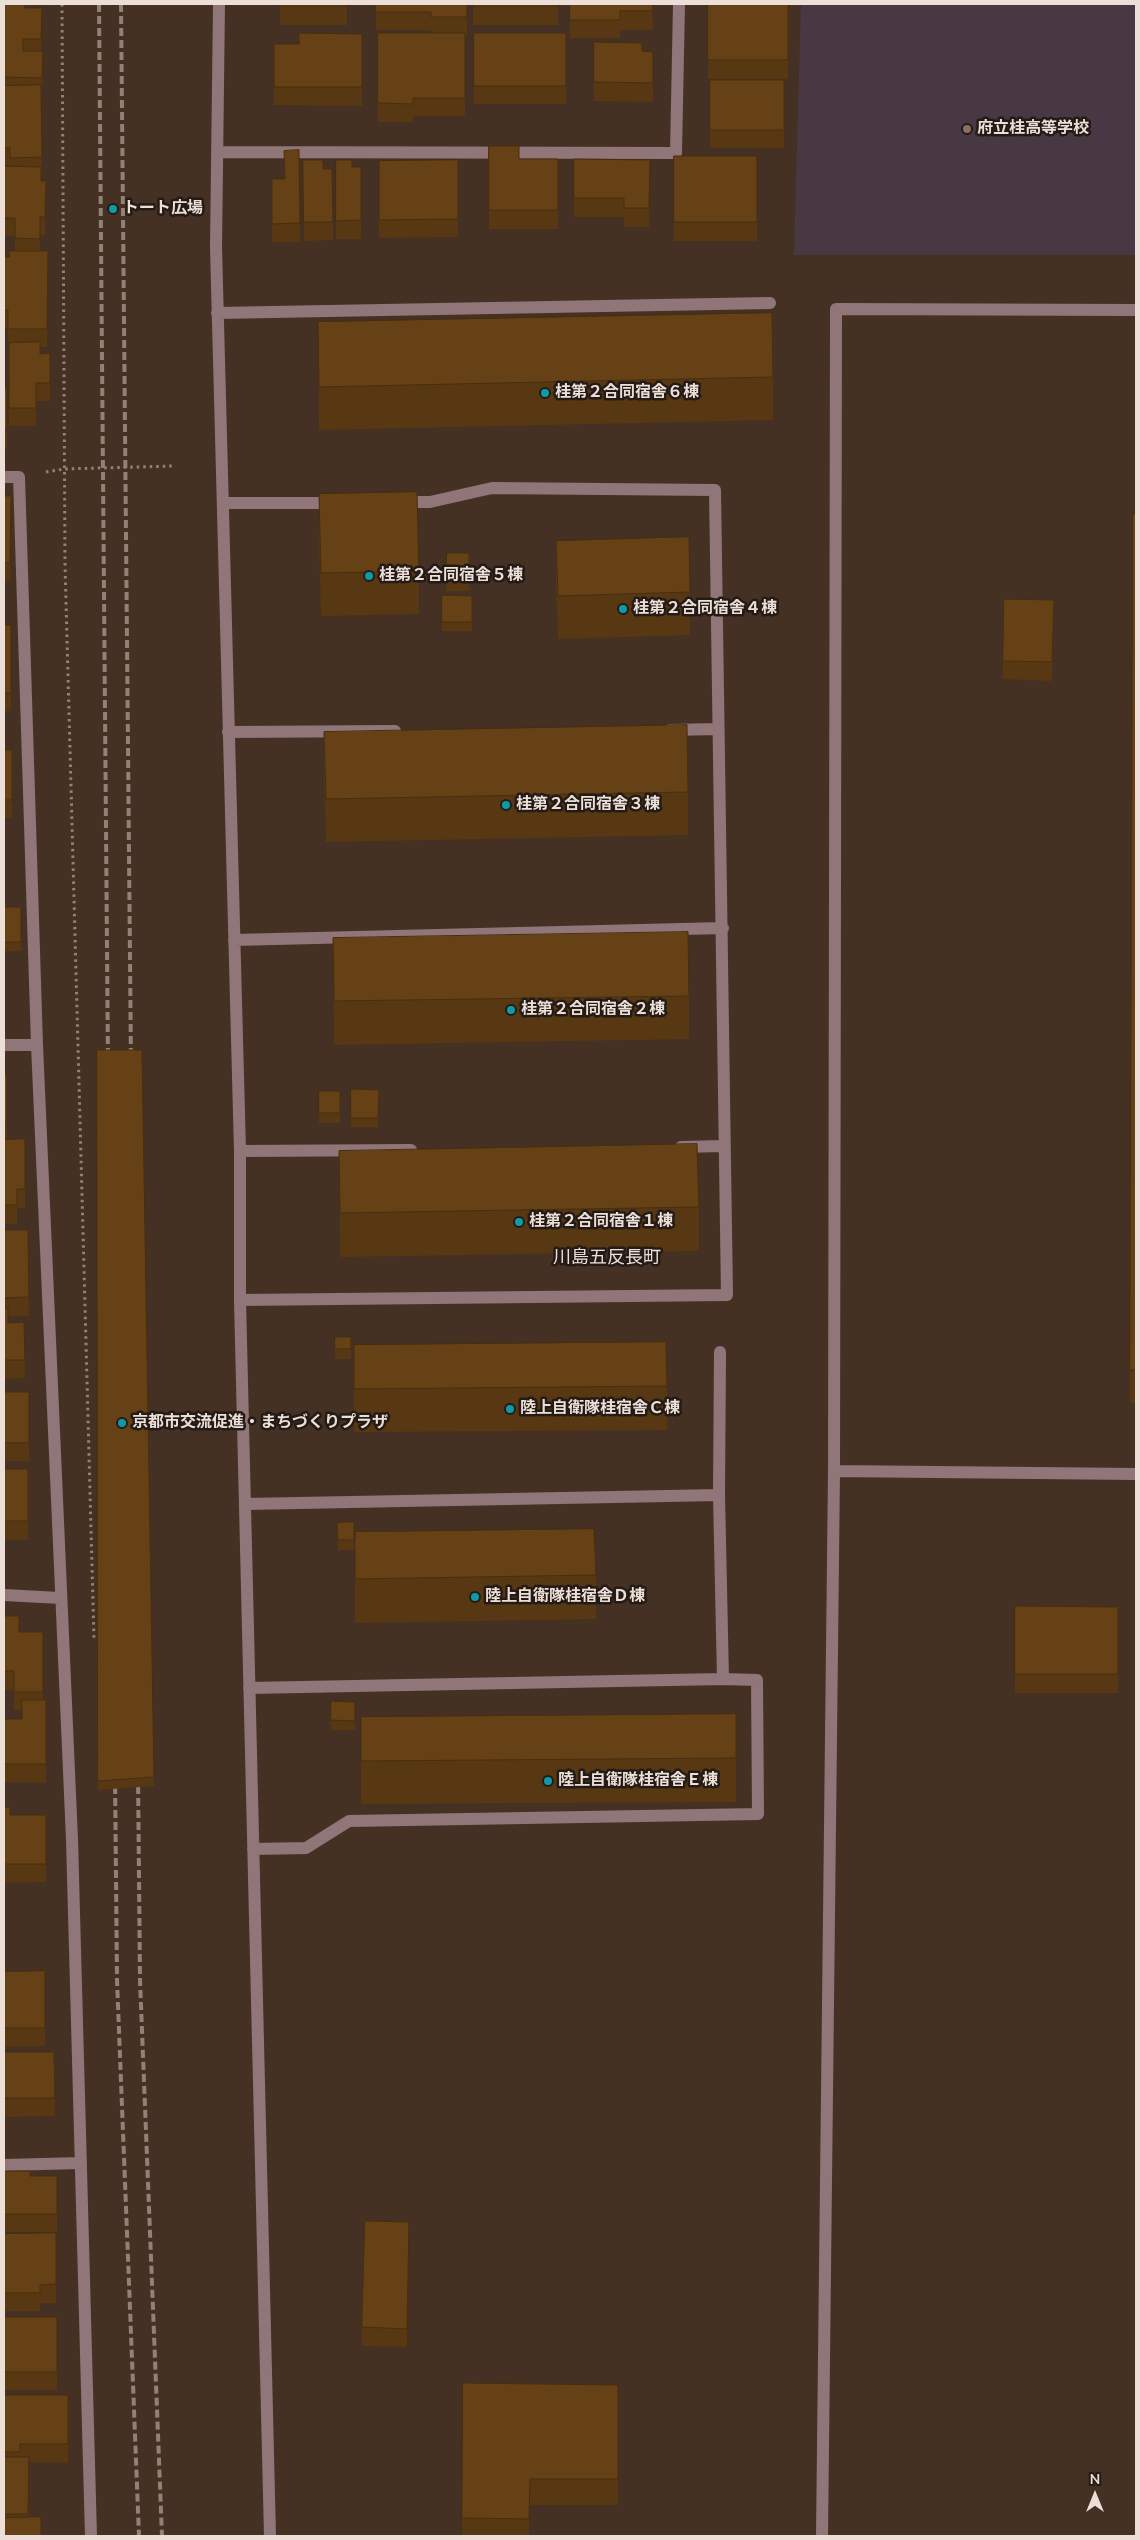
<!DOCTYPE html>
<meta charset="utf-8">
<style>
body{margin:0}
#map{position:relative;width:1140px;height:2540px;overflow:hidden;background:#443124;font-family:"Nunito Sans",sans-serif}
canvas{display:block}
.frame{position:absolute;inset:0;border:5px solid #ebdfd7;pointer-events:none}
.north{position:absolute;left:1070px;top:2470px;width:50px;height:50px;-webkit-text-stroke:4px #241b16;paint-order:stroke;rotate:0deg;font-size:14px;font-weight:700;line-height:20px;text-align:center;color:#ebdfd7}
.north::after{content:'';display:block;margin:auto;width:18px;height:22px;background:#ebdfd7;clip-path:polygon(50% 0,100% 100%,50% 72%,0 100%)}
</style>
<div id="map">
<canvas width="1140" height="2540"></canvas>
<div class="frame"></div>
<div class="north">N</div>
</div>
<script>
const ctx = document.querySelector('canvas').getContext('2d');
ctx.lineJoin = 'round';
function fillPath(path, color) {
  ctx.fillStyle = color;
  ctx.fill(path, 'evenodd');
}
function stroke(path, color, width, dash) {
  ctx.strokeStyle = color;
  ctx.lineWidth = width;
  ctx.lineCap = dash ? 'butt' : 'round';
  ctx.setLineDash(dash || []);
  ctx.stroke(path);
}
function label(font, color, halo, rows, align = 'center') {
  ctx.font = font + ' "Nunito Sans","Noto Sans JP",sans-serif';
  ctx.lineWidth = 5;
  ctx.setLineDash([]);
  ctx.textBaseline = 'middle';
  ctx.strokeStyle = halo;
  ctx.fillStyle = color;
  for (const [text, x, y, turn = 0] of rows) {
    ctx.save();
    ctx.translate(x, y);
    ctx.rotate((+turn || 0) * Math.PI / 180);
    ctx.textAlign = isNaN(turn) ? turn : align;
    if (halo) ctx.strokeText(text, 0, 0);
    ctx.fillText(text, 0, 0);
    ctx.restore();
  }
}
const education = new Path2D(`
 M801,4H1136V255H794Z`);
const path = new Path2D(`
 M62,4L65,564L94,1640
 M46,472L64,469L173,466`);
const minor = new Path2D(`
 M219,4L216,247L240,1151V1300L270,2536
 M217,152L676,153L679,4
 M217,313L770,303
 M4,477H19L37,1045L72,1839L91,2536
 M223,503H335
 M670,730L717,729
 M228,732L395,731
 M234,940L723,928
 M4,1045H37
 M681,1147L723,1146
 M240,1151L411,1150
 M240,1300L727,1295L715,490L492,488L430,502H400
 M834,1471L1136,1474
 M246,1504L719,1495
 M4,1595L60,1598
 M249,1688L723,1679L719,1495L720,1352
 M253,1849L306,1848L349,1821L758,1814L757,1680L723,1679
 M4,2165L81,2163
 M822,2536L834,1471L836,309L1136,310`);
const rail = new Path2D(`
 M99,4L108,1064
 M121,4L131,1064
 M115,1774L117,1980L139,2536
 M138,1774L140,1980L162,2536`);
const wall = new Path2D(`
 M4,4L25,8H42L41,51L43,69L42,96H41L42,176H41V181H46L45,235H40V251L48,269L47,347H40V354L50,353V401H36V426H9L8,328H4V257H9L15,251V236H4Z
 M280,4H347V25H280Z
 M376,4H467V36H465V116H413V122H378V33H431V30H376Z
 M473,4H558V25H473Z
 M570,4H652L653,30H620V38H570Z
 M708,4H788V79H708Z
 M474,33H566V104H474Z
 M362,34V106L274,105V44H299Z
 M594,42L642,51L653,52V102L594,101Z
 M710,80H784V148H710Z
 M489,146L519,159H558V229H489Z
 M674,156H757V241H674Z
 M574,159L650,160L649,227H624V217H574Z
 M336,160L352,167H361V239H336Z
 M458,160V237L379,238V161Z
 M303,178L333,222V240L304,241Z
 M272,179L300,223V242H272Z
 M318,322L773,377V420L319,430Z
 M4,388H7V449H4Z
 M319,494L419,571V614L321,616L319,538Z
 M4,496H11L10,581H4Z
 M1133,514H1136V1403H1130Z
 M556,541L690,592V635L558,639L556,584Z
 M447,553H469V591H446Z
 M442,595L472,596V631H442Z
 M1054,600L1052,681L1003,679V661Z
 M4,625H11V711H4Z
 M324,732L688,792V835L326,842L324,776Z
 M4,750H12V818H4Z
 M4,907H21V951H4Z
 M333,938L689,996V1039L334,1045Z
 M97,1050H142L154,1786L98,1790Z
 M4,1075H7V1139H25V1208H17V1224H4Z
 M351,1089L379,1090L378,1127H351Z
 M319,1091H340V1123H319Z
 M339,1151L699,1207V1251L340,1257Z
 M4,1230H28L29,1316H8V1323L24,1322L25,1378L4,1379Z
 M335,1337H351V1359H335Z
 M354,1345L667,1386V1430L354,1432Z
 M4,1392H29V1461H4Z
 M4,1469H28V1540H4Z
 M354,1522V1550H338L337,1523Z
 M355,1532L596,1575V1619L355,1623Z
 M1015,1606L1118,1607V1693H1015Z
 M4,1616L19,1632H43V1700H46V1783L4,1782V1719H22V1710H14V1690H4Z
 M331,1701L355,1702V1730H331Z
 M361,1717L736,1758V1802L361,1804Z
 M4,1807L10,1815H46V1882L4,1883Z
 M45,1971V2046L4,2047V1972Z
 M4,2052H54L55,2116L4,2117Z
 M4,2171L30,2176H57V2232H4Z
 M56,2233V2303H40V2311H4V2234Z
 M409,2241L407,2347L362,2346V2327Z
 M4,2317H57V2390H4Z
 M463,2383L618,2385V2505H530L529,2536H462Z
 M4,2395H68V2463L29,2462V2517L4,2536Z`);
const shadedWall = new Path2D(`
 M409,2222V2241L407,2347V2329Z
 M530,2479V2505L529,2536V2519Z`);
const building = new Path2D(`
 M4,4H25V8H42L41,39H23V51H43L42,78L4,77Z
 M280,4H347V6H280Z
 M376,4H467V17H431V12H376Z
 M473,4H558V6H473Z
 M570,4H652L653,11H620V20H570Z
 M708,4H788V60H708Z
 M299,33L362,34V87H274V44H299Z
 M378,33H465V98H413V104L378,103Z
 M474,33H566V86H474Z
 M594,42L642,43V51L653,52V83L594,82Z
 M710,80H784V130H710Z
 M41,85L42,157L10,158V148H4V86Z
 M489,146H519V159H558V210H489Z
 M299,150L300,223L272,224V179H285L284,151Z
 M674,156H757V222H674Z
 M574,159L650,160L649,208H624V198H574Z
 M303,160H323V169H332L333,222H304Z
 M336,160H352V167H361V220L336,221Z
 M458,160V219L379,220V161Z
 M4,166L41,167V181H46L45,217H40V239L15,238V218H4Z
 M9,251H48L47,329H8V310H4V257H9Z
 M772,313L773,377L319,387L318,322Z
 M40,342V354L50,353V383H36V408H9V343Z
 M4,388H7V430H4Z
 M417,492L419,571L321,573L319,494Z
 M4,496H11L10,563H4Z
 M1133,514H1136V1370H1130Z
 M689,537L690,592L558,596L556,541Z
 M447,553H469V581H446Z
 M442,595L472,596V622H442Z
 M1004,599L1054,600L1052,662L1003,661Z
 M4,625H11V693H4Z
 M687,725L688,792L326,799L324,732Z
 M4,750H12V800H4Z
 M4,907H21V942H4Z
 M688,932L689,996L334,1001L333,938Z
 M97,1050H142L154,1777L98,1781Z
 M4,1075H7V1123H4Z
 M351,1089L379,1090L378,1118H351Z
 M319,1091H340V1113H319Z
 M25,1139V1189H17V1205H4V1140Z
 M697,1144L699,1207L340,1213L339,1151Z
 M4,1230H28L29,1297L4,1298Z
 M4,1308H8V1323L24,1322L25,1360H4Z
 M335,1337H351V1349H335Z
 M666,1342L667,1386L354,1389V1345Z
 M4,1392H29V1443H4Z
 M4,1469H28V1521H4Z
 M354,1522V1540H338L337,1523Z
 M594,1529L596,1575L355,1579V1532Z
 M1015,1606L1118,1607V1674H1015Z
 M4,1616H19V1632H43V1692H14V1671H4Z
 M22,1700H46V1764H4V1719H22Z
 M331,1701L355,1702V1721L331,1720Z
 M736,1714V1758L361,1761V1717Z
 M4,1807H10V1815H46V1864H4Z
 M45,1971V2028H4V1972Z
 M4,2052H54L55,2098H4Z
 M4,2171H30V2176H57V2214H4Z
 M365,2221L409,2222L407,2329L362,2327Z
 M56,2233V2284L40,2285V2293H4V2234Z
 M4,2317H57V2372H4Z
 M463,2383L618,2385V2479H530L529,2519L462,2518Z
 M4,2395H68V2444H20V2452H4Z
 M4,2457H29L28,2514H4Z
 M41,2517V2536H4V2518Z`);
const markers = [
 [967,129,5,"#8d6e63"],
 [113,209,5,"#0f9aa8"],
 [545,393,5,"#0f9aa8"],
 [369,576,5,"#0f9aa8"],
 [623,609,5,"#0f9aa8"],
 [506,805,5,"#0f9aa8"],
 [511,1010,5,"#0f9aa8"],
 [519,1222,5,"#0f9aa8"],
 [510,1409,5,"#0f9aa8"],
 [122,1423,5,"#0f9aa8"],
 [475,1597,5,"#0f9aa8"],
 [548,1781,5,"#0f9aa8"]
];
const poiNames = [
 ["府立桂高等学校",977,129],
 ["トート広場",123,209],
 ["桂第２合同宿舎６棟",555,393],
 ["桂第２合同宿舎５棟",379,576],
 ["桂第２合同宿舎４棟",633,609],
 ["桂第２合同宿舎３棟",516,805],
 ["桂第２合同宿舎２棟",521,1010],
 ["桂第２合同宿舎１棟",529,1222],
 ["陸上自衛隊桂宿舎Ｃ棟",520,1409],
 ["京都市交流促進・まちづくりプラザ",132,1423],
 ["陸上自衛隊桂宿舎Ｄ棟",485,1597],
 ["陸上自衛隊桂宿舎Ｅ棟",558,1781]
];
const neighbourhoodNames = [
 ["川島五反長町",607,1259]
];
fillPath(education, '#483844');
stroke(path, '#928278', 3, [2.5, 4]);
stroke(minor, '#917679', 12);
stroke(rail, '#918176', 4, [8, 4]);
fillPath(wall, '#573812');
fillPath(shadedWall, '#472e0f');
fillPath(building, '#654115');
stroke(building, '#472e0f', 1);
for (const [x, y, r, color] of markers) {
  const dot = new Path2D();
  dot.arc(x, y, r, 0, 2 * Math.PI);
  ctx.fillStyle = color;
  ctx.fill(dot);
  stroke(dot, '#241b16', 2);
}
label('bold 16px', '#ebdfd7', '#241b16', poiNames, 'left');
label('18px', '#ebdfd7', '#241b16', neighbourhoodNames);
</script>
